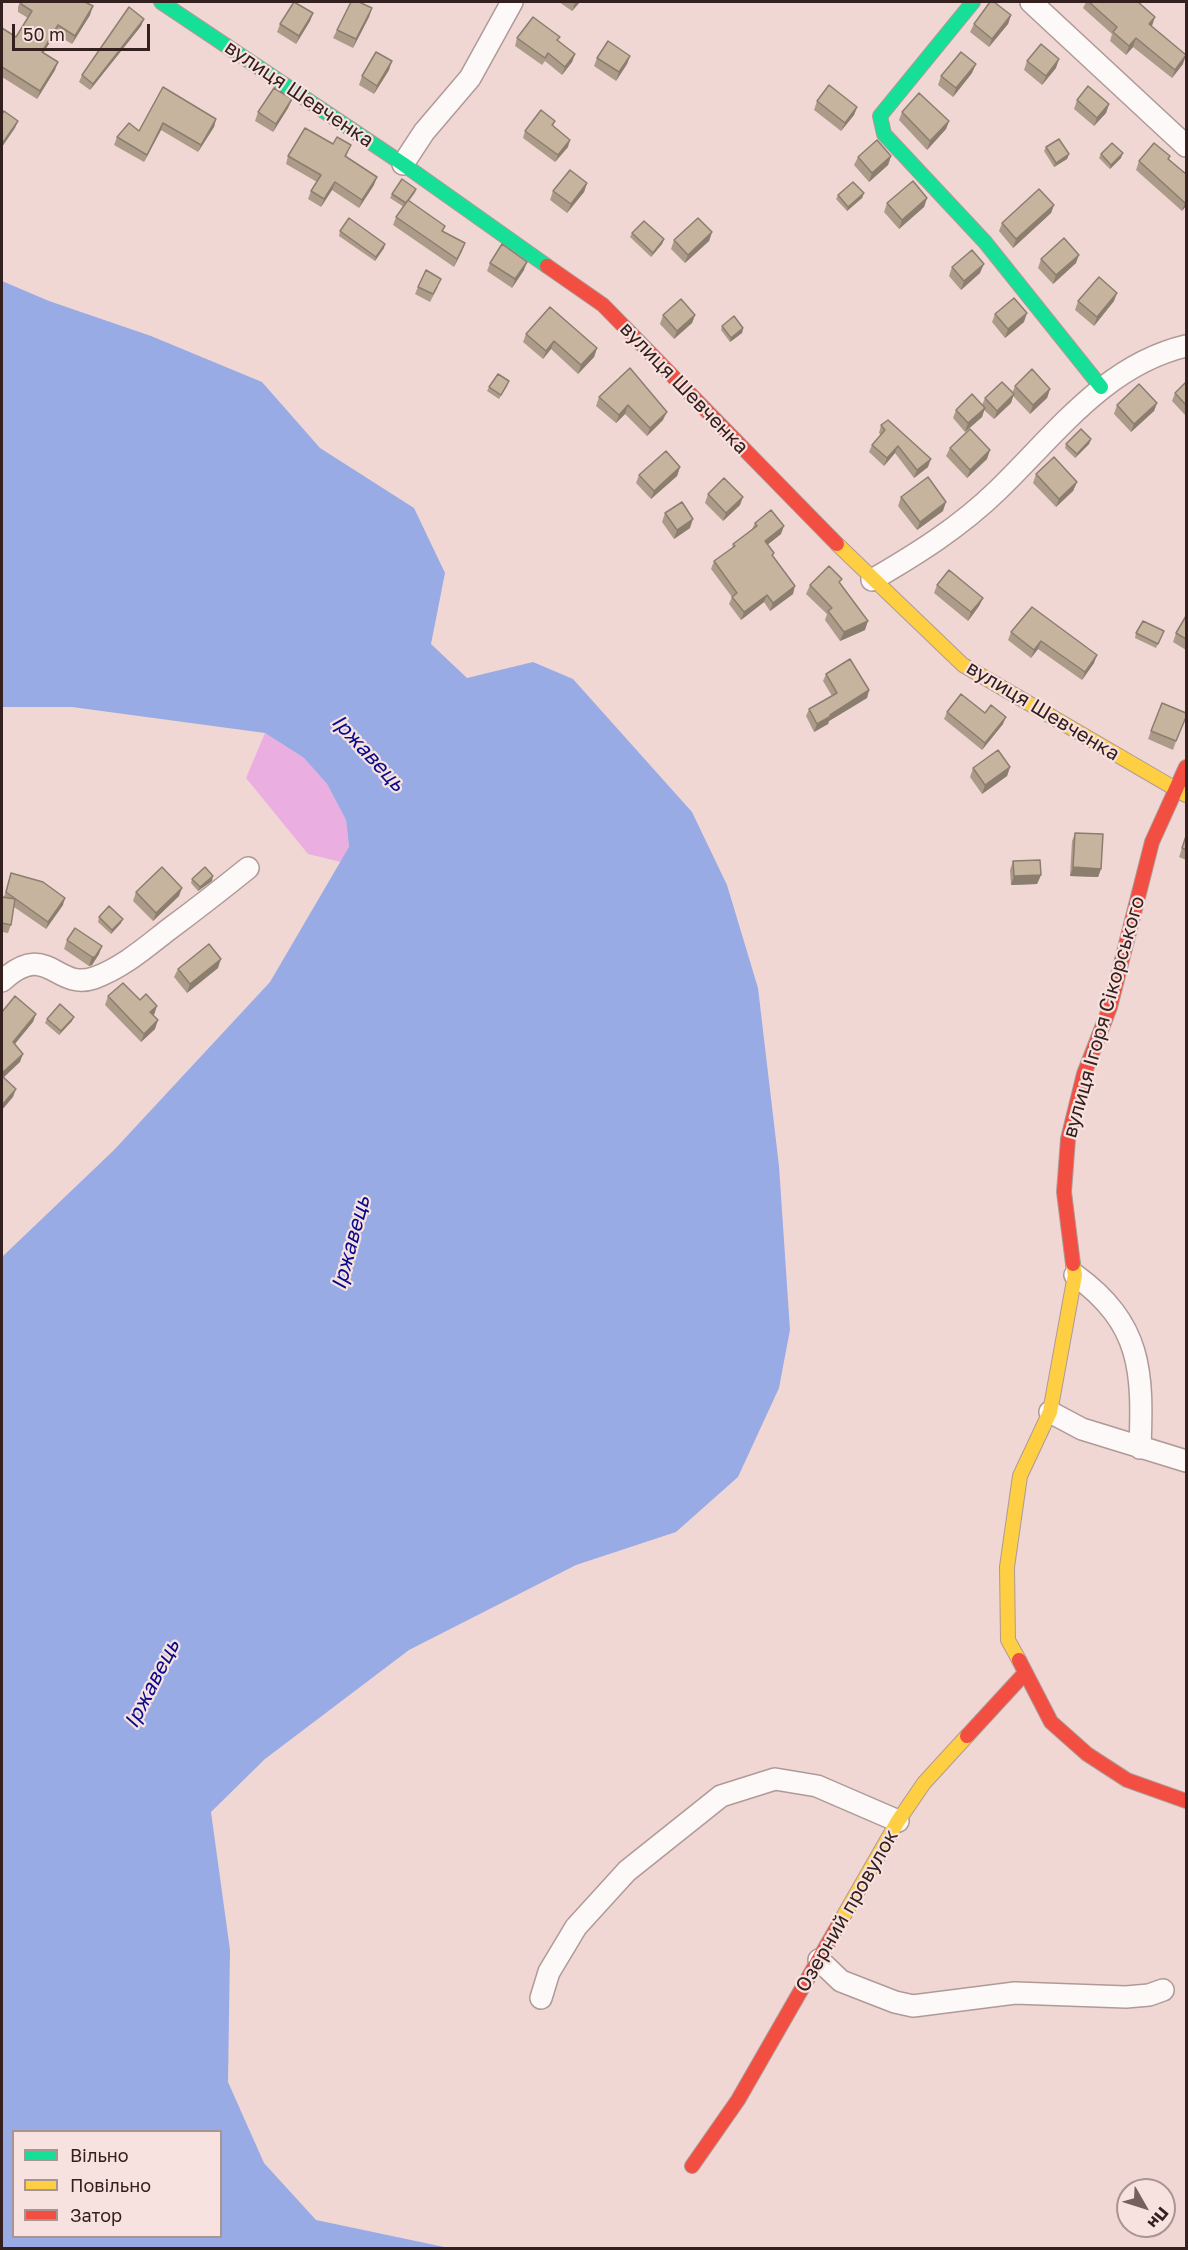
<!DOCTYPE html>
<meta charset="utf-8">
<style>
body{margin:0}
#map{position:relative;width:1188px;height:2250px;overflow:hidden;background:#f0d7d4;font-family:"Golos Text",sans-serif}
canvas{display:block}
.frame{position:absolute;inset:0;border:3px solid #34201e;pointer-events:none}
.legend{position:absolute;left:12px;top:2130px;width:210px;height:108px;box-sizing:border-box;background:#f8e2df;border:2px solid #aa9492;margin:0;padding:8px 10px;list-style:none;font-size:18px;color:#34201e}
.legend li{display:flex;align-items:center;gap:12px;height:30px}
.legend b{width:30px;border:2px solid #aa9492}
.north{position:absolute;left:1116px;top:2178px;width:60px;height:60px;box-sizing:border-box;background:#f8e2df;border:2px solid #aa9492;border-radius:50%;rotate:129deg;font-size:16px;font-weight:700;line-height:24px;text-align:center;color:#34201e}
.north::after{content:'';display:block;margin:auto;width:21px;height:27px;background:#76605e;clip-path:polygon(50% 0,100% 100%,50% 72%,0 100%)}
.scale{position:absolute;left:12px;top:24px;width:138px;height:27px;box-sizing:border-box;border:3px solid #34201e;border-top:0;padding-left:8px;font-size:18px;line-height:21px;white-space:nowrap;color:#34201e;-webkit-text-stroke:4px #f8e2df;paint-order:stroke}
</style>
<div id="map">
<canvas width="1188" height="2250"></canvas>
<div class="frame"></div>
<ul class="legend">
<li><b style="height:8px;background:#16e098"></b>Вільно</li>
<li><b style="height:8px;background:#ffcf43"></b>Повільно</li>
<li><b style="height:8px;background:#f24e42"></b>Затор</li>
</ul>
<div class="north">Пн</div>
<div class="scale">50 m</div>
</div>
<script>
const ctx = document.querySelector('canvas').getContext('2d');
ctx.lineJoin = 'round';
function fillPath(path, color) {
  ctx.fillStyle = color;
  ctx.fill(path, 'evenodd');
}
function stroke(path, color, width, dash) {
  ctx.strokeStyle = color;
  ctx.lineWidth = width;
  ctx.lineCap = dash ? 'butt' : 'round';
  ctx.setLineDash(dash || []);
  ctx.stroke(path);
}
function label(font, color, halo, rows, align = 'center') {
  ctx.font = font + ' "Golos Text",sans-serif';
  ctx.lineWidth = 4.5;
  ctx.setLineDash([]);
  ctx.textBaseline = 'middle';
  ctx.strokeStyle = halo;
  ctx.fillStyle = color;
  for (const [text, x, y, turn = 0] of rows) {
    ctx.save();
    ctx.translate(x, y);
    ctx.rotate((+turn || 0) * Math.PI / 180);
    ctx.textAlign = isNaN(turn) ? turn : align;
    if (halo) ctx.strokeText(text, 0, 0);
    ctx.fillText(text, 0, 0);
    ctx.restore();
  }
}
const green = new Path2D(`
 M265,733L304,758L327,784L346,820L349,848L341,862L308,854L246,778Z`);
const water = new Path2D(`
 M2,281L49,301L151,336L262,382L320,448L414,508L445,573L431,644L467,678L533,662L573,679L692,812L727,885L758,988L779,1166L790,1330L779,1388L738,1477L676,1532L576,1565L409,1650L265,1759L211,1812L230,1950L228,2082L264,2163L316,2220L449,2248H2V1257L114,1150L270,982L349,847L346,820L327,784L304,758L265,733L72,707H2ZM14,2132H220V2236H14Z`);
const street = new Path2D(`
 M1031,2L1186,146
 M403,164L424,132L470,78L512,2
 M872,580C917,554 960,527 998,490C1055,435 1105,365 1186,346
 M2,981C48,939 55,991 94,978C122,968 145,948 168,930C195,910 222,889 248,868
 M1075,1275C1142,1324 1143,1371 1140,1448
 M1050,1412L1082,1429L1186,1461
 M819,1960L841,1981L895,2002L913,2006L1015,1993L1126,1997L1149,1995L1163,1990
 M541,1998L549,1972L576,1927L627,1871L721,1796L775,1779L817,1786L898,1821`);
const fast = new Path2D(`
 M161,2L403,164L547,266
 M973,2L880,116L884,134L985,242L1101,387`);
const slow = new Path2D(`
 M837,544L963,665L1186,795
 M1019,1660L1008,1640L1007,1567L1020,1476L1050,1412L1075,1275L1073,1264
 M839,1924L898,1821L924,1783L967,1736`);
const jam = new Path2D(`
 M547,266L603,305L837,544
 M1073,1264L1064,1192L1068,1139L1084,1074L1110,1007L1152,842L1186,767
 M1019,1660L1051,1722L1087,1754L1127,1780L1186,1801
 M967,1736L1025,1673
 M692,2166L738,2100L839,1924`);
const wall = new Path2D(`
 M20,2H85L90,15L72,44L55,34L43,53L55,70L37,99L2,77V28L16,37L28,18L18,12V7Z
 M559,2H580L572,11Z
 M1086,2H1138L1152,26L1151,27L1183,64L1172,78L1133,47L1126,55L1110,41L1112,34L1083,8Z
 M372,8L369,17L353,48L333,38L337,30Z
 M313,13L310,21L296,44L277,32L280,24Z
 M1011,15L1008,24L989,47L970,32L974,24Z
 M144,19L141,26L90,90L79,82L82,75Z
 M517,38L558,41L575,54L572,62L562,75L545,61L542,65L515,46Z
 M630,56L627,64L616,81L594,66L597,58Z
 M1027,61L1056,68L1042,85L1024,70Z
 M389,70L374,94L359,85L362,76Z
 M972,73L953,97L938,85L941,76Z
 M163,87L216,119L214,127L198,152L161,130L144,162L114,145L117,137L139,131Z
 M292,99L288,108L273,132L255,121L258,112Z
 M1077,100L1109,104L1106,113L1094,126L1074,109Z
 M817,101L857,107L854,115L841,131L814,110Z
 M902,112L949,121L946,129L927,150L899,120Z
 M555,121L553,126L568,147L555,162L523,138L525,131Z
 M1046,147L1069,154L1067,159L1054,167L1044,151Z
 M348,152L346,157L374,185L359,208L332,190L321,207L308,199L311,191L317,182L286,164L288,156Z
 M1101,154L1121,158L1110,169L1099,158Z
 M891,156L888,165L869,182L854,165L858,157Z
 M1170,156L1169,159L1186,174V206L1182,211L1136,170L1139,161Z
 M587,183L584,192L567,213L550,200L553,191Z
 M416,189L415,193L409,201L443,231L465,243L462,251L454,267L393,225L396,217L404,207L390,198L392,194Z
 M864,193L862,198L847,211L836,199L838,195Z
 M927,198L924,207L899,229L884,212L887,203Z
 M1054,205L1051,213L1013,248L999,231L1002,223Z
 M340,231L384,248L375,261L339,236Z
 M712,232L709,241L685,263L671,249L674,240Z
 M632,233L664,239L662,244L651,257L630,237Z
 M1041,259L1076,263L1053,284L1038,268Z
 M490,263L524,270L512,288L487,271Z
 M952,267L980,273L961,290L949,276Z
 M418,287H438L430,302L415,294Z
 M1078,301H1114L1094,326L1075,310Z
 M995,314L1024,322L1005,338L992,322Z
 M663,315H695L692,323L674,339L660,324Z
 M722,326L743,328L742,333L730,342L721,330Z
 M526,334L597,348L594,357L578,374L551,349L543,359L523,342Z
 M630,368L663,420L647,436L625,414L616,423L596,406L599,397Z
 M1186,382V416L1172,401L1175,393Z
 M508,385L499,399L487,391L489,387Z
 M1015,386L1050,389L1047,398L1030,414L1013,396L1011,403L994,419L984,410L982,417L965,432L953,418L956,410L982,405L985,398L1012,393Z
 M1157,403L1154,411L1131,432L1114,414L1117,405Z
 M881,425L928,467L914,478L895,453L884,466L869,452L872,445L881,435L879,433Z
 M1091,439L1089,444L1075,458L1065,448L1066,444Z
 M950,448L987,459L967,478L946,456Z
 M680,467L677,476L651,499L636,483L639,475Z
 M1036,474L1077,482L1073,491L1056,507L1033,483Z
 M708,494L740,505L723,521L705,503Z
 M901,497L943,511L917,530L898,506Z
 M665,513L690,528L674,539L662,522Z
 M755,523L781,534L767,545L774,553L773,556L793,594L770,611L764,602L741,620L729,604L732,597L711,569L714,561L732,548L733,544L752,529Z
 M840,583L865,630L840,641L825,620L827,614L806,594L810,585Z
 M937,585L983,598L979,606L968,621L934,593Z
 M1032,607L1094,663L1082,680L1038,649L1031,658L1008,640L1011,632Z
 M1186,616V650L1173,642L1176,633Z
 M1164,631L1156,648L1135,638L1136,633Z
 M826,674L869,690L867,698L829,721L828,724L814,732L806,716L809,709L832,696L823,681Z
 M947,712L985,713L1003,724L982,750L944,719Z
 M1186,713L1173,750L1148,739L1151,731Z
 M1010,767L1007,776L982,794L970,777L973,768Z
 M1075,833L1101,869L1098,877L1070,876L1072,841Z
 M1186,836V860L1179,857Z
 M1013,861L1041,875L1037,884L1011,885L1010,870Z
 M11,873L63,905L46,929L14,907L11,925L8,933L2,932V897H4Z
 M192,879L212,881L198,891L191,883Z
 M136,892L179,896L153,921L133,901Z
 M99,917L121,923L111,934L98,922Z
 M67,940L99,954L92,965L89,966L64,949Z
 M218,968L187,993L174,977L178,969Z
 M108,996L154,1015H153L155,1029L141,1042L105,1005Z
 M47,1019L72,1021L59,1035L45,1023Z`);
const shadedWall = new Path2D(`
 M576,2H580L572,11L575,3Z
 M93,6L90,15L72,44L75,36Z
 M372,8L369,17L353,48L356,39Z
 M313,13L310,21L296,44L299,36Z
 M1011,15L1008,24L989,47L992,39Z
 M1155,17L1152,26L1145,33L1149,24Z
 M144,19L141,26L90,90L93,84Z
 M58,25L55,34L39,60L42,52Z
 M1136,38L1133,47L1126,55L1129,46Z
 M575,54L572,62L562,75L565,67Z
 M1186,55L1183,64L1172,78L1175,70Z
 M630,56L627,64L616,81L619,72Z
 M1059,59L1056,68L1042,85L1046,76Z
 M392,61L389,70L374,94L377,86Z
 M58,62L55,70L37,99L40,91Z
 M976,64L972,73L953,97L956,88Z
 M292,99L288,108L273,132L276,124Z
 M1109,104L1106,113L1094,126L1097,118Z
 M857,107L854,115L841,131L845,123Z
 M216,119L214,127L198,152L201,145Z
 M18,121L15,128L2,147V144Z
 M949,121L946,129L927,150L930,141Z
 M163,123L161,130L144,162L147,155Z
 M570,140L568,147L555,162L558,155Z
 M1123,153L1121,158L1110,169L1111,165Z
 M1069,154L1067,159L1054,167L1056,163Z
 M891,156L888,165L869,182L872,173Z
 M377,177L374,185L359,208L362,200Z
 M335,182L332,190L321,207L324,199Z
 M587,183L584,192L567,213L571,204Z
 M864,193L862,198L847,211L848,207Z
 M927,198L924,207L899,229L902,220Z
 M1186,201V206L1182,211L1185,203Z
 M1054,205L1051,213L1013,248L1016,239Z
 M712,232L709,241L685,263L688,255Z
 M664,239L662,244L651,257L653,253Z
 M465,243L462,251L454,267L457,259Z
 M385,244L384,248L375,261L376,257Z
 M1079,255L1076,263L1053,284L1056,275Z
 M527,262L524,270L512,288L515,279Z
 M984,264L980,273L961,290L964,281Z
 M1117,293L1114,301L1094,326L1097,317Z
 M1027,313L1024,322L1005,338L1008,329Z
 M695,315L692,323L674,339L677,331Z
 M743,328L742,333L730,342L731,338Z
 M554,341L551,349L543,359L546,351Z
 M597,348L594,357L578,374L581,365Z
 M1050,389L1047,398L1030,414L1033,405Z
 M1014,394L1011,403L994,419L997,411Z
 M1157,403L1154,411L1131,432L1134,424Z
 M628,405L625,414L616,423L619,415Z
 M985,408L982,417L965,432L968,423Z
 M667,412L663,420L647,436L650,428Z
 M1091,439L1089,444L1075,458L1077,454Z
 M898,446L895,453L884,466L887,458Z
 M990,450L987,459L967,478L970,470Z
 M931,459L928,467L914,478L917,470Z
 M680,467L677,476L651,499L654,491Z
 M1077,482L1073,491L1056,507L1059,499Z
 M743,497L740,505L723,521L726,513Z
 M946,502L943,511L917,530L920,522Z
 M693,519L690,528L674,539L677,530Z
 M784,526L781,534L762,549L765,541Z
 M795,586L793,594L770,611L773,603Z
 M767,595L764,602L741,620L744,612Z
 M983,598L979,606L968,621L971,612Z
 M868,621L865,630L840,641L844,632Z
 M1041,641L1038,649L1031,658L1034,650Z
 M1097,655L1094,663L1082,680L1085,672Z
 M869,690L867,698L829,721L828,724L814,732L817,724L830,715Z
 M1006,717L1003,724L982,750L985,743Z
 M1010,767L1007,776L982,794L985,785Z
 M1073,867L1101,869L1098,877L1070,876Z
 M1041,875L1037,884L1011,885L1014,876Z
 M213,876L212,881L198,891L200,887Z
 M182,888L179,896L153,921L156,913Z
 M65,898L63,905L46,929L48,922Z
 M123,919L121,923L111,934L112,930Z
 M102,946L99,954L92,965L89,966L92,957Z
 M221,959L218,968L187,993L190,984Z
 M157,1006L154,1015L147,1021L150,1012Z
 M36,1014L33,1022L10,1050L13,1042Z
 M74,1017L72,1021L59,1035L61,1031Z
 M158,1020L155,1029L141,1042L144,1034Z
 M23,1054L20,1062L2,1079V1073Z
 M16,1089L13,1097L2,1110V1105Z`);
const building = new Path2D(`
 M21,2H85L93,6L75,36L58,25L42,52L58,62L40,91L2,67V28L16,37L32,11L21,4Z
 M294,2L313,13L299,36L280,24Z
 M351,2H359L372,8L356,39L337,30Z
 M990,2H994L1011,15L992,39L974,24Z
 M1089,2H1138L1155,17L1149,24L1186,55L1175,70L1136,38L1129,46L1113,32L1117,27Z
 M129,7L144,19L93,84L82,75Z
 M533,17L560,37L557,40L575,54L565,67L548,53L545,58L517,38Z
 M608,41L630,56L619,72L597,58Z
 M1041,44L1059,59L1046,76L1027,61Z
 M376,52L392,61L377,86L362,76Z
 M961,52L976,64L956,88L941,76Z
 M829,85L857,107L845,123L817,101Z
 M1088,86L1109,104L1097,118L1077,100Z
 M163,87L216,119L201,145L163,123L147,155L117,137L129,123L139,131Z
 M274,88L292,99L276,124L258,112Z
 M919,93L949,121L930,141L902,112Z
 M541,110L555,121L552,125L570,140L558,155L525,131Z
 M4,111L18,121L2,144V114Z
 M305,128L333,144L337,137L351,145L345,156L377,177L362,200L335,182L324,199L311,191L321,175L288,156Z
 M1059,139L1069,154L1056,163L1046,147Z
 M877,140L891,156L872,173L858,157Z
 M1112,143L1123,153L1111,165L1101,154Z
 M1154,143L1170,156L1168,159L1186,174V201L1185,203L1139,161Z
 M570,170L587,183L571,204L553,191Z
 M402,179L416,189L406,203L392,194Z
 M913,181L927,198L902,220L887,203Z
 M853,182L864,193L848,207L838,195Z
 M1039,189L1054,205L1016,239L1002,223Z
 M408,200L445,226L442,231L465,243L457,259L396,217Z
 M349,218L385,244L376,257L340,231Z
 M698,218L712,232L688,255L674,240Z
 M644,221L664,239L653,253L632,233Z
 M1064,238L1079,255L1056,275L1041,259Z
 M502,244L527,262L515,279L490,263Z
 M972,250L984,264L964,281L952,267Z
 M426,270L441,279L433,294L418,287Z
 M1099,277L1117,293L1097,317L1078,301Z
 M1014,298L1027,313L1008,329L995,314Z
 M681,299L695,315L677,331L663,315Z
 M550,307L597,348L581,365L554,341L546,351L526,334Z
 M734,316L743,328L731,338L722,326Z
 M630,368L667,412L650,428L628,405L619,415L599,397Z
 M1032,369L1050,389L1033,405L1015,386Z
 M498,374L509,381L501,395L489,387Z
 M1002,382L1014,394L997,411L985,398Z
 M1186,382V405L1175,393Z
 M1139,384L1157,403L1134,424L1117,405Z
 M972,394L985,408L968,423L956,410Z
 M888,420L931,459L917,470L898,446L887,458L872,445L885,430L881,425Z
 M970,429L990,450L970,470L950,448Z
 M1081,429L1091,439L1077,454L1066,444Z
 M666,451L680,467L654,491L639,475Z
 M1054,457L1077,482L1059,499L1036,474Z
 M928,477L946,502L920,522L901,497Z
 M724,478L743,497L726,513L708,494Z
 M682,502L693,519L677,530L665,513Z
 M771,510L784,526L765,541L774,553L772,555L795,586L773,603L767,595L744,612L732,597L737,593L714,561L735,546L733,544L757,526L755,523Z
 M829,566L842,579L839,582L868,621L844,632L828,611L832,608L810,585Z
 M949,570L983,598L971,612L937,585Z
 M1032,607L1097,655L1085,672L1041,641L1034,650L1011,632Z
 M1186,616V639L1176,633Z
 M1143,621L1164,631L1158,644L1136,633Z
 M850,659L869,690L830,715L831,716L817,724L809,709L837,693L826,674Z
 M961,694L985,713L991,705L1006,717L985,743L947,712Z
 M1162,703L1186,713V717L1176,741L1151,731Z
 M998,750L1010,767L985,785L973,768Z
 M1075,833L1103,834L1101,869L1073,867Z
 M1186,836V850L1182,848Z
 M1040,860L1041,875L1014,876L1013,861Z
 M162,867L182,888L156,913L136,892Z
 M205,867L213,876L200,887L192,879Z
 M11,873L43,882L65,898L48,922L6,892Z
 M2,897L15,899L11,925L2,923Z
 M109,906L123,919L112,930L99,917Z
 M75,928L102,946L95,957H92L67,940Z
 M209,944L221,959L190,984L178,969Z
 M123,983L140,1000L146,994L157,1006L150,1012L158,1020L144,1034L108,996Z
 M15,996L36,1014L13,1042L23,1054L2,1073V1012Z
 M60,1004L74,1017L61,1031L47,1019Z
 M2,1076L16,1089L2,1105Z`);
const streetNames = [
 ["вулиця Шевченка",299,94,34],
 ["вулиця Шевченка",684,388,46],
 ["вулиця Шевченка",1043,711,31],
 ["вулиця Ігоря Сікорського",1104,1017,-74],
 ["Озерний провулок",847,1911,-60]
];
const waterNames = [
 ["Іржавець",368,753,47],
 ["Іржавець",351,1243,-75],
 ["Іржавець",152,1684,-63]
];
fillPath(green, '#eaaee0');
fillPath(water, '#99abe5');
stroke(street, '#af9a98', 24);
stroke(fast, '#af9a98', 16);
stroke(slow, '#af9a98', 16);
stroke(jam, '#af9a98', 16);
stroke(street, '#fdf9f9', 21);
stroke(fast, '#16e098', 14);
stroke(slow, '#ffcf43', 14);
stroke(jam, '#f24e42', 14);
fillPath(wall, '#ab9b88');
fillPath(shadedWall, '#8b7e6f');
fillPath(building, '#c7b49e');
stroke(building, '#8b7e6f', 1.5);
label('20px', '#34201e', '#f8e2df', streetNames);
label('italic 21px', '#070a8c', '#f8e2df', waterNames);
</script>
